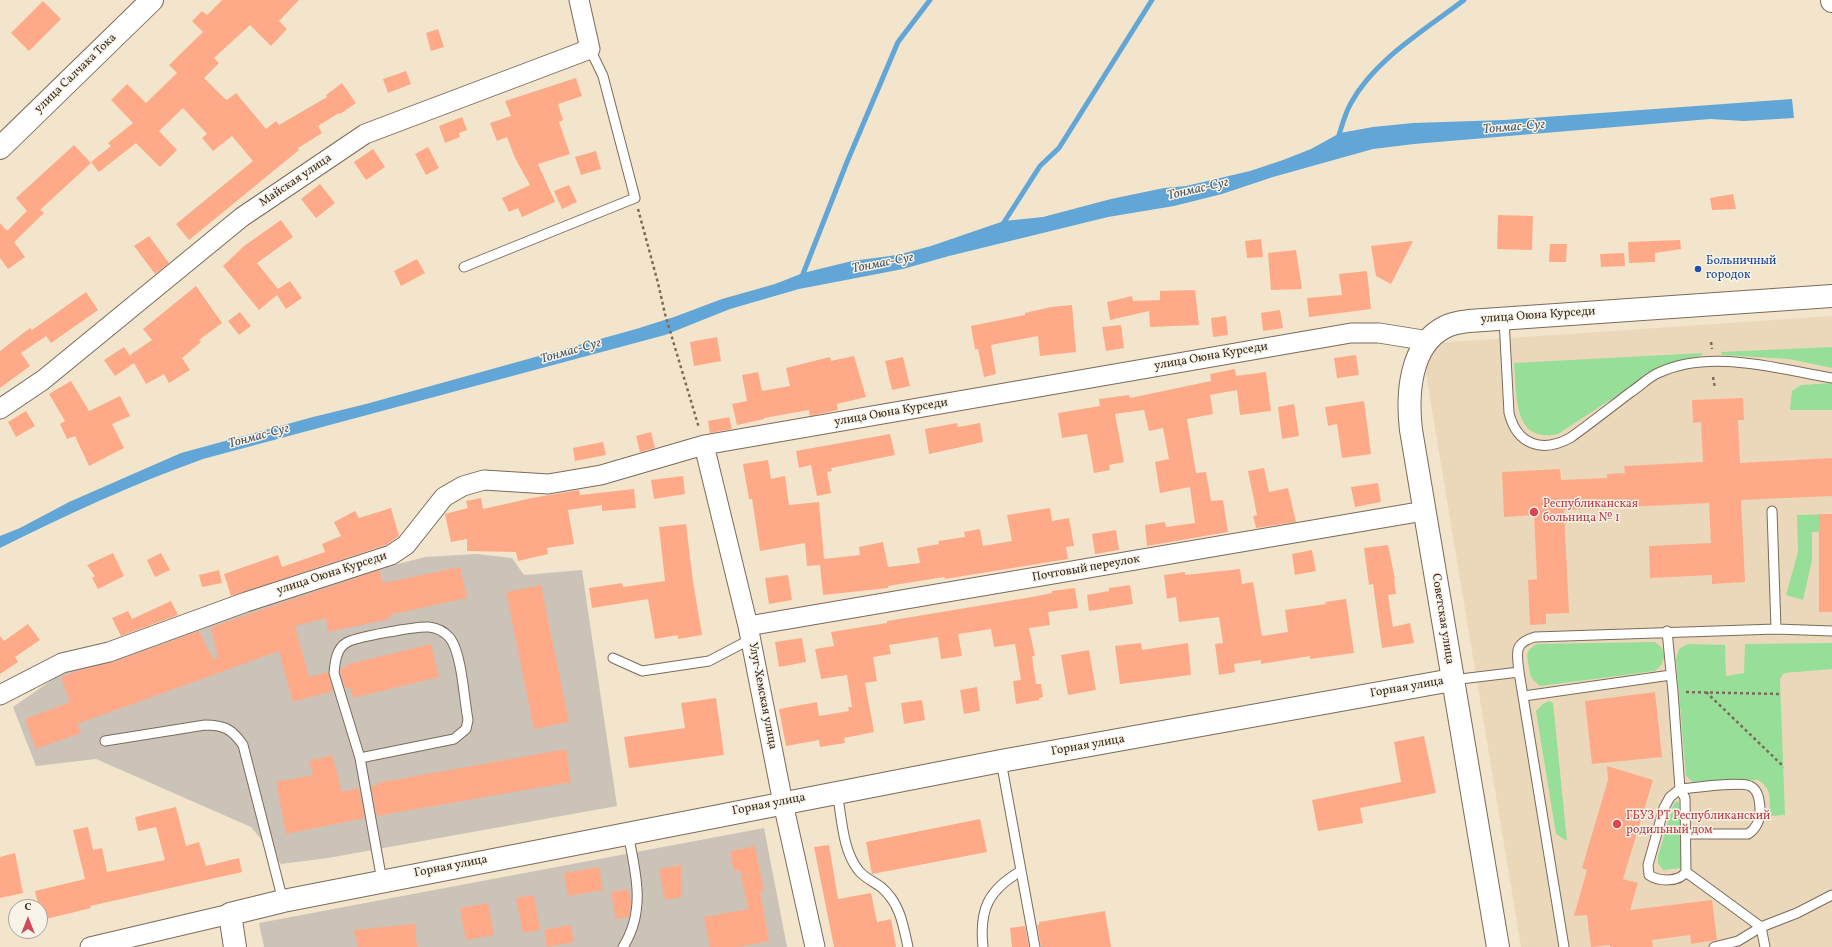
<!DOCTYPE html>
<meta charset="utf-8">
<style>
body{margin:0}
#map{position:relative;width:1832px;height:947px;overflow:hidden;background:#f2e5cc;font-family:Vollkorn,serif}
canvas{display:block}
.north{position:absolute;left:8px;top:899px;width:40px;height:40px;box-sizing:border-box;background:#f7f3e8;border:1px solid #aca397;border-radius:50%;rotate:0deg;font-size:11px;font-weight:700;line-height:16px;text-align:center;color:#3b2a1e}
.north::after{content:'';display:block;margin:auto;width:14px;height:18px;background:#d1495b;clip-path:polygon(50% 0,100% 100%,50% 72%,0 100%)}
</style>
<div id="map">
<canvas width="1832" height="947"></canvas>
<div class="north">С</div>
</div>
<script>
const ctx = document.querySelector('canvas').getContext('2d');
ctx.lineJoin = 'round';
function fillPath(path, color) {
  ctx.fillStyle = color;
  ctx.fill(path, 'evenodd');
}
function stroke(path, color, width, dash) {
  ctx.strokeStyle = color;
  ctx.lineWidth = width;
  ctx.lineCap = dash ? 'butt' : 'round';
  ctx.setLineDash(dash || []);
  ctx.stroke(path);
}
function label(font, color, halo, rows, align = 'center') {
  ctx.font = font + ' Vollkorn,serif';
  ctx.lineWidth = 3;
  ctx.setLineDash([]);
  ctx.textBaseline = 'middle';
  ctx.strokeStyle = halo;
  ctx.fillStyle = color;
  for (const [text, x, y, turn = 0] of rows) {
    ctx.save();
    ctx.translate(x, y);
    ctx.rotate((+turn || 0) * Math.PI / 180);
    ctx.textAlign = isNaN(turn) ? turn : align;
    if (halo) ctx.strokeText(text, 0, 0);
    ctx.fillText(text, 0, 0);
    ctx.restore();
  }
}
const built = new Path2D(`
 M1832,316V947H1521L1421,344Z`);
const industrial = new Path2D(`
 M477,554L512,558L524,575L582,570L617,806L328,858L281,864L251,827L96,759L36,766L13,707L62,673L282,594L425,557Z
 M764,828L787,947H264L259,923Z`);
const green = new Path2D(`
 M1832,347V368L1789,359L1722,355L1721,352Z
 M1703,353L1702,355L1656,370L1558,434C1512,444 1517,393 1514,363Z
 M1832,383V410H1790L1792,391L1801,385Z
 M1832,514V531L1812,532V560L1803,600L1786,595L1798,552L1797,515Z
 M1655,642L1662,648L1665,656L1661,665L1655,671L1540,686L1533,680L1530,674L1527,655L1529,650L1536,644Z
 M1832,643V669L1784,673L1780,679L1785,815L1769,816C1770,801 1773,789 1758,780L1693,782L1686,776L1676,659L1679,649L1688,644L1725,645L1726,676L1744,673L1745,644Z
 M1549,701L1553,703L1567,841L1556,834L1536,711L1543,704Z
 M1676,801L1679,803L1682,868L1663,870L1658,863V856L1673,806Z`);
const water = new Path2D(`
 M1792,99L1794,118L1744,121L1710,119L1414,144L1373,149L1273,177L1222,194L1174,206L1108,217L949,256L903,269L799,289L730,309L665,335L203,459C133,484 66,515 0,548V536L20,528L69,502L181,453L313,417L366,404L636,329L674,317L722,299L775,284L803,273L852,261L897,255L931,246L1004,221L1043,217L1111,199L1164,188L1186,186L1250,171L1283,160L1311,149L1340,133L1373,127L1413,123L1504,120Z`);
const stream = new Path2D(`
 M1338,138C1342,126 1345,113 1351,103C1374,60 1426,29 1464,0
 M1001,227L1040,166L1059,148L1152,0
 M801,279L847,162L898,42L930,0`);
const building = new Path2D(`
 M222,0H299L279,21L287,29L271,46L250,25L214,58L219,63L204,78L224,98L227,100L236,93L266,129L276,121L279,125L327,97L326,95L342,83L356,103L340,114L339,113L318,126L322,133L298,148L299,150L189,240L176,224L253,161L232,136L213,151L202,138L207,134L183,108L159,131L177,150L160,167L136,143L99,172L91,162L111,146L108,143L133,123L111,100L127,84L146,103L177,73L169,65L203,32L192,21L202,11L207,15Z
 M43,1L61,19L29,51L11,33Z
 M438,29L444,47L431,51L426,33Z
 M406,71L411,84L388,93L383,79Z
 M576,78L582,96L558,104L563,120L559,122L570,154L538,164L555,202L522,217L518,208L509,212L502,198L530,185L515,158L507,137L497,141L490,123L511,116L505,101Z
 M462,117L467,130L459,133L460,137L445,143L439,126Z
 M74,145L91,163L40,210L44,213L14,242L25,257L8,269L0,258V223L7,231L27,211L16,198Z
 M428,147L439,168L426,175L415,154Z
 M373,149L385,167L366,180L354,162Z
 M596,151L601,169L581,175L575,157Z
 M320,184L335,203L316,218L301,199Z
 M569,185L577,202L562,209L554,191Z
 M1733,194L1736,209L1712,210L1710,198Z
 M1498,215L1533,216L1532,250L1497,249Z
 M281,220L293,237L257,263L278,289L290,281L302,298L286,309L277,295L259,310L223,266L244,246Z
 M149,236L169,263L155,274L134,246Z
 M1261,239L1263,257L1247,258L1245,241Z
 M1680,240L1681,249L1655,253V262L1629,263L1628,242Z
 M1413,241L1391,284L1376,276L1371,246Z
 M1550,244H1567L1566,262H1549Z
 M1296,250L1302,289L1271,290L1268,253Z
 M1624,253L1625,266L1601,267L1600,254Z
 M417,259L425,273L401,286L394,271Z
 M1367,271L1371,309L1309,317L1307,298L1342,295L1339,274Z
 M196,286L222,323L199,340L201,342L182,358L190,370L169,383L164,374L146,384L134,363L115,376L104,360L124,347L133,360L130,355L152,340L143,329Z
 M1195,290L1199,325L1150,327L1149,311L1110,320L1107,302L1132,296L1133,301L1160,300V291Z
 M86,292L98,310L51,343L46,336L21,353L30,366L0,388V351L30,328L32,330Z
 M1072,305L1076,352L1040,356L1038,336L991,345L996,374L984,377L978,349H975L971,326L1025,315V313L1051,307Z
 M1280,310L1283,328L1263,331L1261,313Z
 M240,312L251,326L239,335L228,321Z
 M1226,316L1228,335L1213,337L1211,318Z
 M1121,325L1124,348L1106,351L1102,327Z
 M717,337L721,361L694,366L690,342Z
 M1356,355L1359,375L1337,378L1334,358Z
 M854,356L866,397L837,404L838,410L819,414L810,416L809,410L764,418V419L737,425L732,404L747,401L742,375L758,372L762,391L790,386L786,368L830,357L831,361Z
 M903,357L910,386L892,390L885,361Z
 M1235,369L1236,376L1266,372L1271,411L1240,415L1237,390L1210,395L1213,414L1187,419L1196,473L1206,472L1211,501L1223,500L1228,532L1147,546L1145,525L1165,522L1166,527L1195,523L1190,487L1160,493L1155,462L1169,459L1163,428L1149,431L1144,410L1115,414L1124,462L1109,465L1110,470L1094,473L1087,434L1062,438L1058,413L1100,406L1099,399L1129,395L1130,398L1211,381L1210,374Z
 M71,381L89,411L120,396L130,416L112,424L124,448L89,466L75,436L67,439L60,424L65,421L49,394Z
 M1743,398L1744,420H1738L1740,463L1832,458V496L1741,500L1745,582L1712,584V575L1650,578L1649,546L1711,543L1709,503L1564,510L1569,613L1546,614V624L1530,625L1528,580L1537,579L1534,515L1504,517L1502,472L1560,469L1561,480L1607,478V474L1625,473L1624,466L1703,462L1701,422L1693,423L1692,400Z
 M1364,401L1371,454L1342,458L1337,424L1328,426L1325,407Z
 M1294,404L1299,436L1282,439L1278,407Z
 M26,411L35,426L16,437L8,422Z
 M729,417L732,429L710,433L708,421Z
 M957,423L958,427L980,423L983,442L929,454L925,429Z
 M651,432L655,448L640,452L636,436Z
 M890,434L895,455L831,468L832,471L827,472L831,493L817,496L811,465L799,468L796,451Z
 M603,442L606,455L575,461L573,448Z
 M768,460L771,479L785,476L789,505L819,502L824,559L860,555L859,547L883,542L888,567L920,563L917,548L939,544L938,541L965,537L964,532L980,529L983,546L1012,541L1007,515L1050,508L1052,521L1069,518L1074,546L1066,547L1068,559L945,579L944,577L888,586V588L823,595L820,565L807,566L805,543L760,551L752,499H749L743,464Z
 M1264,468L1269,492L1288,488L1296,522L1256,528L1253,516L1257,515L1248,471Z
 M683,476L685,494L654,499L651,480Z
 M1378,483L1381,502L1355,507L1351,487Z
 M634,489L636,508L602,511V505L568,510L574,544L547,548L548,554L518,561L516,552L467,551V539L451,542L445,514L468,508L466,501L481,498L483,509L532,498L579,490L580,495Z
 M391,508L399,536L386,545L231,596L224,574L278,555L282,567L325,552L322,544L341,536L334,522L355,511L359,518Z
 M1819,514H1832V612H1819Z
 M686,524L693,582L702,635L678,639V635L655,639L648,599L592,608L589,588L622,583L623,587L665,581L659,527Z
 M1116,530L1119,550L1095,554L1092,534Z
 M1388,545L1395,579H1394L1396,594L1388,595L1393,627L1410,623L1414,643L1382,648L1373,584L1369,585L1364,548Z
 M1312,550L1316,571L1295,575L1292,554Z
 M113,553L124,576L98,589L92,578L95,576L87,565Z
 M161,553L170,570L155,577L147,560Z
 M460,567L467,598L389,615L390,619L328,632L326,618L295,626L309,677L328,672L333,691L293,702L279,651L77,724L81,733L36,749L25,719L70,702L61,677L83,669L113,662L199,631L213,659L218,658L211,627L379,570L383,583Z
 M1240,569L1242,584L1253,582L1262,636L1288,632L1285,610L1326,604L1325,602L1346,599L1354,653L1310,659V656L1261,664V660L1234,664L1235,672L1219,675L1215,644L1223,643L1219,617L1179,622L1176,597L1167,599L1164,575L1185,572V575Z
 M219,570L222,583L202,587L199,575Z
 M788,575L792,600L769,604L765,578Z
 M541,585L569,722L534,729L506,592Z
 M1130,585L1133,604L1089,611L1087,595L1109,591V588Z
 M1075,588L1078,608L1048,612L1050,625L1029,628L1035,656H1032L1036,684H1041L1043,697L1039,698V700L1016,704L1013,681L1021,680L1015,644L994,647L991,629L958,634L962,656L941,659L938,637L889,645L891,654L873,657L877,681L865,683L874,732L844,738L845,743L820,747L819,740L786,746L779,709L817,702L819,716L849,711L848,707H852L847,675L821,679L815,649L834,646L831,632L887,623V621L1032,597L1052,593V591Z
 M171,601L178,615L121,636L112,618L128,611L132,619Z
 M28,624L40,640L15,657L18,662L0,674V636L4,641Z
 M802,638L806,662L779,667L775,642Z
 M1141,643L1142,650L1188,643L1191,675L1120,684L1115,646Z
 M431,644L439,677L353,698L350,687L345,688L340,672V669L345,668V665Z
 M1089,650L1096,690L1068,695L1061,655Z
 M977,687L980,711L964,714L960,690Z
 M1655,692L1662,757L1592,764L1585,701Z
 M716,698L724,755L629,768L624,737L685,728L681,703Z
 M922,700L925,720L904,724L901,703Z
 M1424,736L1436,793L1360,808L1363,823L1318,831L1312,800L1401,782L1394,742Z
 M566,749L571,782L377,816L371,786L377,785V783Z
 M332,755L342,792L359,788L365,818L286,834L276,782L313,775L309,761Z
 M1607,766L1653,780L1623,879L1638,883L1630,910L1712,900L1717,940L1691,944L1690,935L1652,940L1653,947H1610V945L1591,947L1587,915L1574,916L1587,870L1582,868L1608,780Z
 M176,807L186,846L199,842L206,866L239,858L242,872L90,906L91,908L42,920L40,907H39L35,891L85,879L73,830L88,827L93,850L102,848L107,872L165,860L156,827L138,831L135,817Z
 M980,819L987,852L872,874L866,842Z
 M829,845L838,899L871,893L877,922L891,919L896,947H834L814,847Z
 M755,846L764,891L760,892L769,941L738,947H710L704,917L748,909L740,870L734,871L730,851Z
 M15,853L23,893L0,898V857Z
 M681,865L682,897L665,900L659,869Z
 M599,867L603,890L568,896L564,873Z
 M628,889L631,903L629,917L616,919L611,892Z
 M534,895L540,930L523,933L516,898Z
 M488,903L494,935L466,940L460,908Z
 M1105,911L1111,947H1041L1037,925H1039V922Z
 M415,924L417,947H358L354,930Z
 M571,925L574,942L547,947L544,930Z
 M1025,926L1029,947H1012L1010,928Z`);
const path = new Path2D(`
 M638,209L658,283L665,314L699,428
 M1711,342L1712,349
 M1713,377L1715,388
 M1686,692L1779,694
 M1706,692L1784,767`);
const lane = new Path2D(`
 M464,267L635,198L603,76L590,49
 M1504,319L1509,413C1517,445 1542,453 1570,438C1591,423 1611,407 1631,392C1640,386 1649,377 1658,373C1711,348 1778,369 1832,378
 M1772,511L1776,629
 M1667,631L1673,692L1680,789L1685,798L1686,872C1679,882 1659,882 1649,875L1648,865L1664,808L1670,797L1680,789C1693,788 1741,781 1750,786C1759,790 1760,803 1760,811C1760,820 1756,829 1748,834H1686
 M613,658L642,671L709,661L751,639
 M1519,672C1517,653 1513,643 1535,637L1776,629L1832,631
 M1452,680L1519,672L1564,947
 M1524,696L1671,675
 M105,741L205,725C224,725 232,729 243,745L283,901
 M360,758L454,739L466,729L468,720C464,699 462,654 450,638C444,631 438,628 429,627C418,626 354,637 346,643C336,649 335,663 334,673L360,758L382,881
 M1001,761L1035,947
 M837,792C842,818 842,850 859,871C865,878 874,882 881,887C900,903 903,924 908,947
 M1686,872L1761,927L1797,913L1832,895
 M623,947C646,911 636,873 628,834
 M983,947C979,910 988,890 1021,871
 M1714,947L1738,941L1761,927L1765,947`);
const street = new Path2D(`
 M0,409L43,380L242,217L365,134L590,49L579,0
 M704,445L748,626L783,803L815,947
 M748,626L1424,511
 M0,695L62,663L109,652L246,602L391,555L406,545L444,497L463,486L484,480L548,484L601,475L704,445L1351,333H1379L1429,341
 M90,947L230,914`);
const secondary = new Path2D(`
 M1832,0V1
 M0,148L152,0
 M235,947L230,914L283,901L1001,761L1452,680
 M1498,947L1411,430C1407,396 1409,345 1445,327C1452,323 1461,322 1469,321L1832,296`);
const markers = [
 [1698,269,4,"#1a4fb4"],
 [1534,512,5,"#e0444e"],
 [1617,824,5,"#e0444e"]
];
const streetNames = [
 ["улица Салчака Тока",76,74,-44],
 ["Майская улица",296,181,-34],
 ["улица Оюна Курседи",1538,316,-4],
 ["улица Оюна Курседи",1211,357,-10],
 ["улица Оюна Курседи",891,413,-10],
 ["Почтовый переулок",1086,569,-10],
 ["улица Оюна Курседи",332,574,-18],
 ["Советская улица",1442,619,81],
 ["Горная улица",1407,688,-10],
 ["Улуг-Хемская улица",762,696,79],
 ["Горная улица",1088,746,-10],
 ["Горная улица",769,805,-11],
 ["Горная улица",451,867,-11]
];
const transitNames = [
 ["Больничный",1706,262],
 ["городок",1706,276]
];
const healthNames = [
 ["Республиканская",1543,505],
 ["больница № 1",1543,519],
 ["ГБУЗ РТ Республиканский",1626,817],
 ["родильный дом",1626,831]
];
const waterNames = [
 ["Тонмас-Суг",1514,128,-5],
 ["Тонмас-Суг",1198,190,-13],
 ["Тонмас-Суг",883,264,-11],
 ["Тонмас-Суг",571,352,-16],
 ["Тонмас-Суг",259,437,-15]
];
fillPath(built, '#ebd8ba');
fillPath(industrial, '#cbc3b8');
fillPath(green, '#97de98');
fillPath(water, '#61a6d6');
stroke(stream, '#61a6d6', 5);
fillPath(building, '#feaa88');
stroke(lane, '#7b6b5b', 11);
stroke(street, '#7b6b5b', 21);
stroke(secondary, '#7b6b5b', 24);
stroke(path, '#7b6b5b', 2.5, [3, 3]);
stroke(lane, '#fff', 9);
stroke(street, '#fff', 19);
stroke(secondary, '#fff', 22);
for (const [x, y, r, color] of markers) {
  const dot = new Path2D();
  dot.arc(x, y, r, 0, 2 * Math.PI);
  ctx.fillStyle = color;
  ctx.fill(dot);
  stroke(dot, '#f7f3e8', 1.5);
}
label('12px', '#3b2a1e', '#f7f3e8', streetNames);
label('12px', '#164399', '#f7f3e8', transitNames, 'left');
label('12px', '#be3a42', '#f7f3e8', healthNames, 'left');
label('italic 13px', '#48555e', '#f7f3e8', waterNames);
</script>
